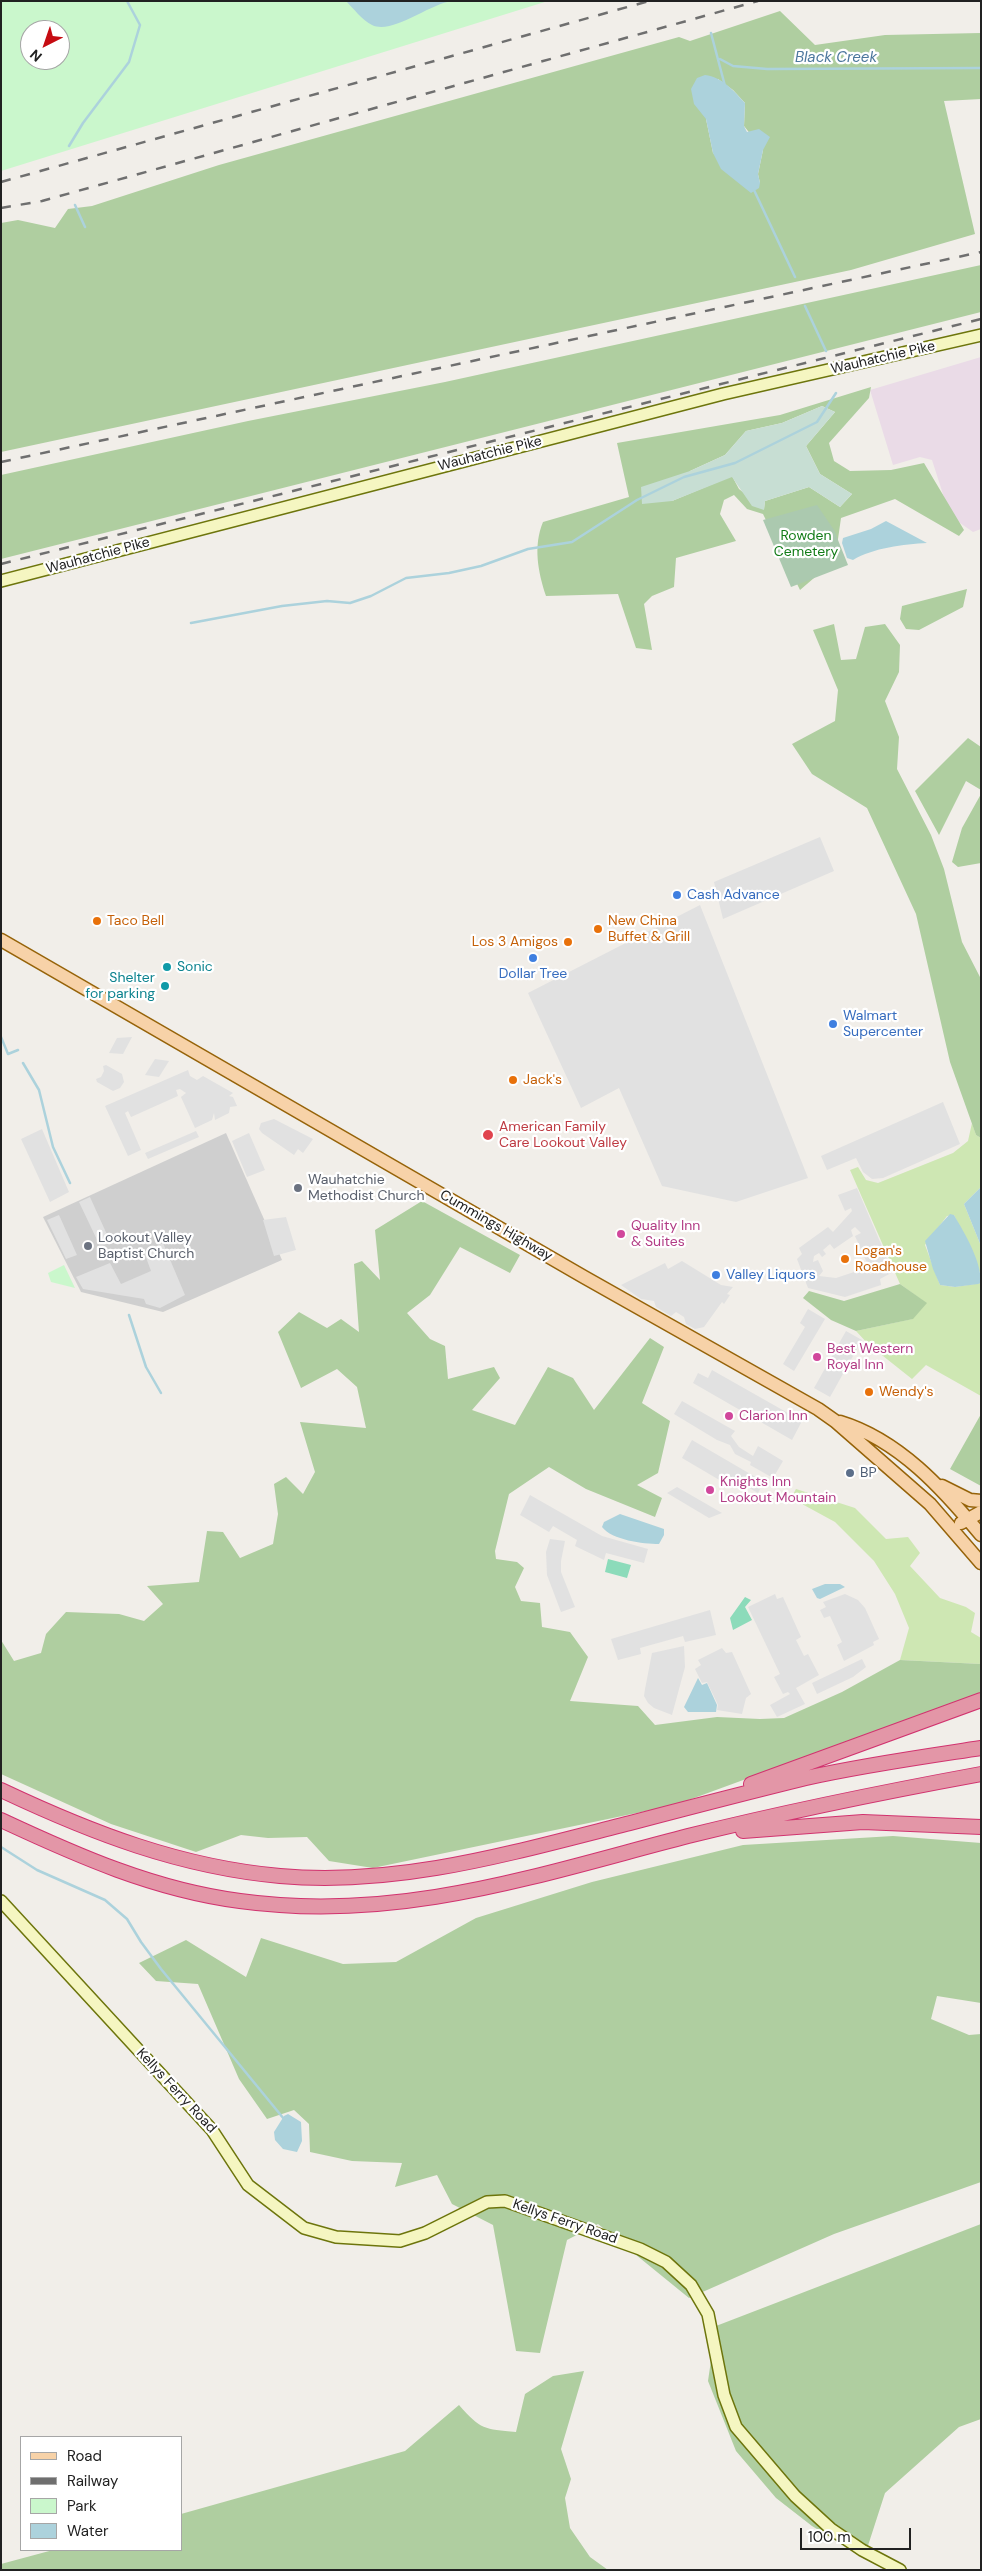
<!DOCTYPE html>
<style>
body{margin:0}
#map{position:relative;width:982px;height:2571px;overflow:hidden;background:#f1eee9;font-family:"DM Sans",sans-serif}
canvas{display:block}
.frame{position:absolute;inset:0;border:2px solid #212121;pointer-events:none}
.legend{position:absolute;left:20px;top:2436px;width:162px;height:115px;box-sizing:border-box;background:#fff;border:1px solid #a6a6a6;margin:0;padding:6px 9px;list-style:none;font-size:15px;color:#212121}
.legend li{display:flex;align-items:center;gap:10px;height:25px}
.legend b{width:25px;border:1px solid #a6a6a6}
.north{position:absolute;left:20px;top:20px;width:50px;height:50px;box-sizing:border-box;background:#fff;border:1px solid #a6a6a6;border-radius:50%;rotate:221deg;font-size:14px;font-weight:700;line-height:20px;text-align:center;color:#212121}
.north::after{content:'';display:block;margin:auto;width:18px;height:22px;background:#c60c12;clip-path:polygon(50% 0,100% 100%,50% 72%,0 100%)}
.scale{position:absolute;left:800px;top:2528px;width:111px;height:22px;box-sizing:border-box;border:2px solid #212121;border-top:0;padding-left:6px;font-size:15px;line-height:18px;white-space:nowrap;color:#212121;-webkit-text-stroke:4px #fff;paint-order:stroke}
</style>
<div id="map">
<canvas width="982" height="2571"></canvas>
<div class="frame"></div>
<ul class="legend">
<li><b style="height:6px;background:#f7d2a8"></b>Road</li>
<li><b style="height:6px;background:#6f6f6f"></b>Railway</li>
<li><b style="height:14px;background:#caf7cc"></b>Park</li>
<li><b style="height:14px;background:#acd2dc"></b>Water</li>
</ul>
<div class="north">N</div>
<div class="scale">100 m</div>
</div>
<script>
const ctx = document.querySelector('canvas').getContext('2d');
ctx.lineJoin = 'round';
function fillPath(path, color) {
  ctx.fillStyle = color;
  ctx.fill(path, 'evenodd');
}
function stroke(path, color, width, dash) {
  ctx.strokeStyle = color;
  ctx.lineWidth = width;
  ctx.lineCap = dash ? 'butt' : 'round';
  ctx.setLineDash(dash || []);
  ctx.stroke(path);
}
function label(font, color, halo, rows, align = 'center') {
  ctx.font = font + ' "DM Sans",sans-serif';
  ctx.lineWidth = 4.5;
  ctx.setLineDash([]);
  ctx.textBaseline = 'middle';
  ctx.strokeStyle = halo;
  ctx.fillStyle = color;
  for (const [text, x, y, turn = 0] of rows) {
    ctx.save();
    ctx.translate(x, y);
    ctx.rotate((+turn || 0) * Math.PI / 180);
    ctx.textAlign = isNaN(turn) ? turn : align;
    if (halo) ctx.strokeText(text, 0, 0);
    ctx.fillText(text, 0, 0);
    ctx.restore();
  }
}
const industrial = new Path2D(`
 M981,357V529L973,532L950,516L932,460L920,457L893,465L870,390Z`);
const religious = new Path2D(`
 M226,1133L282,1260L163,1312L81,1292L43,1217Z`);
const grass = new Path2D(`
 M972,1123L976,1135L981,1138V1187L964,1204L981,1246V1275L954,1215L947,1216L925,1245L940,1285L955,1287L981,1283V1396L926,1365L912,1379L868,1344L856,1331L912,1319L926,1303L900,1284L850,1170L858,1167L866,1180L878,1183L953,1153L968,1141Z
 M796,1489L855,1508L886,1539L908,1537L920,1553L910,1566L940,1598L966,1607L975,1613L971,1632L981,1638V1664L900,1660L909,1628L895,1594L874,1561L835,1522L791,1498Z`);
const forest = new Path2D(`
 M780,11L815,45L885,35L981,33V99L944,101L975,234L851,270L1,452V223L18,220L55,228L68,209L92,206L219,165L679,37L690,41ZM718,79L733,90L745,103L744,126L763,150L758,174L760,183L713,153L706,119Z
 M981,265V312L1,559V475L248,421L445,382Z
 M871,387L869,398L829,443L834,461L850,471L891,470L924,463L964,530L959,536L895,499L841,518L835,560L800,590L763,514L747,509L734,495L724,500L720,514L736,541L676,558L674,587L652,596L644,604L652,650L636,648L618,594L546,596C538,572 533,546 543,522L629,497L617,443L780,415ZM822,406L835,412L806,446L820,474L852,494L840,507L809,487L765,501L764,509L739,489L732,476L672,501L690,471L725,455L746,431L782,423Z
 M967,589L963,607L919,630L906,629L900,619L902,606Z
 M834,624L841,660L856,659L865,627L885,624L900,645L899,672L885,701L899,737L897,769L931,835L944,869L962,942L981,979V1138L976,1135L950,1062L916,914L867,808L812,774L792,744L835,721L838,690L813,630Z
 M968,738L981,747V790L966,781L939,835L915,791Z
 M981,794V863L958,867L952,862L962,828Z
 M422,1201L520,1255L510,1273L460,1247L430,1295L407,1313L430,1339L445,1346L448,1379L494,1367L500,1378L472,1410L515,1425L548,1367L573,1378L594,1410L650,1338L664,1347L642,1403L670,1421L658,1473L637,1485L662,1498L655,1517L586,1489L549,1467L509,1494L495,1551L496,1559L517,1562L524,1568L515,1587L521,1601L540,1603L542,1627L570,1632L588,1657L570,1701L638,1706L655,1725L717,1717L760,1719L784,1718L842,1692L900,1660L981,1664V1693L675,1805L373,1868L329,1861L307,1837L268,1838L241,1835L196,1852L111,1824L1,1774V1640L14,1661L41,1653L46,1634L66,1612L119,1614L144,1621L163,1604L147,1586L199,1582L207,1531L223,1532L240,1558L273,1544L278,1514L274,1484L286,1477L303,1494L315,1472L300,1422L366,1428L357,1387L337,1369L301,1388L278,1332L299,1312L327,1328L341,1319L359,1332L354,1264L362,1261L380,1280L375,1230Z
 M900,1284L927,1303L913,1319L856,1331L831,1320L803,1298L809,1291L844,1301Z
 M981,1414V1486L950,1469Z
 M893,1836L981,1843V2003L937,1996L931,2019L969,2035L981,2034V2182L834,2234L689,2298L598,2224L567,2240L540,2353L516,2351L493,2225L452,2204L437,2175L395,2187L402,2163L352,2161L310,2152L309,2124L294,2110L267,2119L239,2079L198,1984L156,1981L139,1963L186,1940L246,1977L261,1938L343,1964L396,1962L476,1918L592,1882L743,1845Z
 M981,2224V2419L959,2427L885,2493L864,2558L812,2526L776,2498L736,2451L708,2381L716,2326Z
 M584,2371L561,2449L571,2479L565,2498L570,2528L590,2557L608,2570H1V2564L53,2550H181V2514L405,2451L459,2405C481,2430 484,2429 516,2432L525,2394L553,2376Z`);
const wetland = new Path2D(`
 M822,406L835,412L806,446L820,474L852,494L840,507L809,487L765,501L764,510L752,506L732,477L672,501L642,504L641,487L690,471L725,455L746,431L782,423Z`);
const cemetery = new Path2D(`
 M817,505L834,530L848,565L791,587L763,520Z`);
const park = new Path2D(`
 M1,1H548L1,171ZM30,30H60V60H30Z
 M64,1265L75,1288L51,1282L48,1273Z`);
const pitch = new Path2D(`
 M608,1559L631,1565L627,1578L605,1572Z
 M745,1597L751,1600L745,1607L752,1620L733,1630L730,1618Z`);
const parking = new Path2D(`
 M820,837L834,871L723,919L714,882Z
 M700,905L808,1178L736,1202L662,1186L619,1088L581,1108L528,993Z
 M132,1037L123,1054L109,1053L117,1038Z
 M155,1059L169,1061L159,1077L145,1075Z
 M106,1065L122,1074L124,1082L120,1088L113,1091L97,1082L96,1079L101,1077L104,1071L103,1066Z
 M188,1070L190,1076L197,1080L203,1076L233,1093L229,1096L233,1097L237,1106L230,1107L229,1113L215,1120L214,1113L212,1120L195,1128L181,1097L186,1093L180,1089L176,1090L178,1096L131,1117L128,1111L125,1113L141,1150L128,1156L105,1106Z
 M943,1102L960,1144L883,1178L872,1179L863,1172L856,1158L827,1170L821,1156Z
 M274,1119L313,1139L303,1153L298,1149L294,1155L262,1133L259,1129L261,1123Z
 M42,1129L69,1192L50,1202L21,1139Z
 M196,1131L199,1137L148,1159L145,1153Z
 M249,1133L265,1170L247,1177L232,1141Z
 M857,1188L893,1272L880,1279L881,1285L845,1297L808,1288L797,1259L802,1254L799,1248L828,1227L833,1232L852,1211L851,1208L845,1211L838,1195ZM855,1227L861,1233L855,1236L868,1265L874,1263L875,1272L870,1274L866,1268L836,1278L819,1276L823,1271L818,1260L813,1262L814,1256L819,1253L822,1257L826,1254L823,1250L830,1244L834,1249L853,1236L851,1230Z
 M90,1197L109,1239L99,1244L79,1202Z
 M59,1215L77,1255L66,1259L47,1220Z
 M286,1217L296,1250L274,1256L263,1220Z
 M163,1243L185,1295L160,1308L146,1304L144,1299L83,1289L76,1277L110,1263L121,1284L151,1271L144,1252Z
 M682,1261L721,1285L733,1287L727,1294L730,1295L724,1304L722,1302L704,1327L695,1329L686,1324L684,1317L676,1312L671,1316L656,1307L654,1301L641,1299L621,1285L665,1263L668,1269Z
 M808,1309L825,1319L794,1371L783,1364L805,1327L800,1323Z
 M846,1331L862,1340L830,1397L814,1388Z
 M712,1370L802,1421L792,1440L693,1383L698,1373L708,1378Z
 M682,1401L735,1431L731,1436L739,1447L753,1456L758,1446L783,1461L773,1478L750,1465L751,1462L735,1454L730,1445L717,1440L674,1414Z
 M692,1440L764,1482L758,1493L737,1481L733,1488L682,1458Z
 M677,1487L722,1513L709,1518L667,1493Z
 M530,1495L602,1536L648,1549L644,1563L606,1553L604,1560L575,1546L577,1540L553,1526L549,1532L520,1515Z
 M550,1539L565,1541L561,1561V1572L575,1607L561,1612L547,1575L546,1552Z
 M775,1594L777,1599L783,1597L801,1637L796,1640L804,1656L808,1654L819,1675L796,1688L805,1704L777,1717L770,1705L790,1694L788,1692L783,1694L774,1677L780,1674L748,1607Z
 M845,1594L858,1600L865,1608L879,1639L873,1642L874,1645L844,1661L837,1645L842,1642L830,1616L824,1618L820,1610L826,1607L823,1602Z
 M710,1610L716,1635L685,1642L683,1636L640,1648L641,1654L618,1660L611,1639Z
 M684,1646L685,1667L672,1715L654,1708L648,1703L644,1696L645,1689L652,1653Z
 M722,1648L726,1653L732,1652L751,1694L746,1698L742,1714L717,1710L718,1705L707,1682L702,1683L695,1669L701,1665L698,1660Z
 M862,1659L866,1667L853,1677L817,1694L812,1683Z`);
const water = new Path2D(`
 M346,1H452C429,4 392,35 372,25C363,21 353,8 346,1Z
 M705,75C722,77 734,91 745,103L744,126L747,132L759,129L770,137L763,150L758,174L760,183L759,188L751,193L721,169L713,153L706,119L694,104L691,89L697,78Z
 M886,521L927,543C904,544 873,548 853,560L847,558L842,543L843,538L871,529Z
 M981,1187V1246L964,1204Z
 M950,1214L954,1215C965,1234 981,1260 981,1283L978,1284L955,1287L940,1285L933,1269L925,1241Z
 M620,1514L664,1529V1535L659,1544C643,1544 612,1540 602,1527L604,1522Z
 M825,1584H840L845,1587L820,1599L817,1598L812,1589Z
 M698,1678L702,1685L707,1683L717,1705L716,1712H688L684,1707Z
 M288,2114L301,2122L302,2141L297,2152L283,2149L275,2140L274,2132L284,2116Z`);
const stream = new Path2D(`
 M711,33L725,86
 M720,59L733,66L767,69L981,68
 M69,146L83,123L129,62L140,25L127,1
 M754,190L795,277
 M75,205L85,227
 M805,306L826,351
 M191,623L282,606L327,601L350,603L371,596L406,578L449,573L481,566L528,549L572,542L637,500L684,477L735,463L817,422L836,393
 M1,1037L8,1054L18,1050
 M23,1063L39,1090L53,1147L70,1183
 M129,1315L146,1367L161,1393
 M1,1847L37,1870L105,1900L127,1919L141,1942L161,1969L284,2119`);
const secondary = new Path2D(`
 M1,581L723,394L981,335
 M1,1901L212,2130L248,2185L304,2228L336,2237L400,2241L425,2233L487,2202L505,2201L640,2249L666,2262L691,2285L708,2314L724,2395L736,2427L795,2496L831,2529L862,2550L900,2570`);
const primary = new Path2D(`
 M1,940L584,1277L818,1409L835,1421L930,1504L981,1563
 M840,1422C899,1440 943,1489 981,1535
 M942,1486L970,1500L981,1501
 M961,1523L981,1512`);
const highway = new Path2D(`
 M751,1784L981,1700
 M1,1790C92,1833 180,1867 280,1876C401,1887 518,1851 634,1822C691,1807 749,1792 806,1778C864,1765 922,1757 981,1748
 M1,1820C78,1856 155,1890 240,1901C399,1923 537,1875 688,1836C785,1812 883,1792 981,1774
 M743,1831L863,1822L981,1827`);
const rail = new Path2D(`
 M1,182L649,1
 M1,208L42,201L758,1
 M1,462L981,252
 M1,564L981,319`);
const markers = [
 [677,895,5,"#3f7fe0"],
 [97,921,5,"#e8710a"],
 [598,929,5,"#e8710a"],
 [568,942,5,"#e8710a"],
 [533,958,5,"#3f7fe0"],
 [167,967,5,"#0f9aa8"],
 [165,986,5,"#0f9aa8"],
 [833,1024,5,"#3f7fe0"],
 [513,1080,5,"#e8710a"],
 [488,1135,6,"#e0444e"],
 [298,1188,5,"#6b7280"],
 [621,1234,5,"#d1479c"],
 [88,1246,5,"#6b7280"],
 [845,1259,5,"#e8710a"],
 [716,1275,5,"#3f7fe0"],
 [817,1357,5,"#d1479c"],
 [869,1392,5,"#e8710a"],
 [729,1416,5,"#d1479c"],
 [850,1473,5,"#5c6f8a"],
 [710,1490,5,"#d1479c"]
];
const streetNames = [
 ["Wauhatchie Pike",883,358,-13],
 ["Wauhatchie Pike",490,454,-14],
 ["Wauhatchie Pike",98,556,-15],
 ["Cummings Highway",496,1226,30],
 ["Kellys Ferry Road",176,2091,47],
 ["Kellys Ferry Road",565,2222,19]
];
const parkNames = [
 ["Rowden",806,536],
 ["Cemetery",806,552]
];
const shopNames = [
 ["Cash Advance",687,895],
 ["Dollar Tree",533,974,"center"],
 ["Walmart",843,1016],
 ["Supercenter",843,1032],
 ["Valley Liquors",726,1275]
];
const foodNames = [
 ["Taco Bell",107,921],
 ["New China",608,921],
 ["Buffet & Grill",608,937],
 ["Los 3 Amigos",558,942,"right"],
 ["Jack's",523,1080],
 ["Logan's",855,1251],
 ["Roadhouse",855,1267],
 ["Wendy's",879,1392]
];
const cultureNames = [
 ["Sonic",177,967],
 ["Shelter",155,978,"right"],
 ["for parking",155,994,"right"]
];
const healthNames = [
 ["American Family",499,1127],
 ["Care Lookout Valley",499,1143]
];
const worshipNames = [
 ["Wauhatchie",308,1180],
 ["Methodist Church",308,1196],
 ["Lookout Valley",98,1238],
 ["Baptist Church",98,1254]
];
const hotelNames = [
 ["Quality Inn",631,1226],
 ["& Suites",631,1242],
 ["Best Western",827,1349],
 ["Royal Inn",827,1365],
 ["Clarion Inn",739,1416],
 ["Knights Inn",720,1482],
 ["Lookout Mountain",720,1498]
];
const serviceNames = [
 ["BP",860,1473]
];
const waterNames = [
 ["Black Creek",836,58]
];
fillPath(industrial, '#eadbe7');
fillPath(religious, '#cfcfcf');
fillPath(grass, '#cee7b3');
fillPath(forest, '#afcea0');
fillPath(wetland, '#c7ded3');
fillPath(cemetery, '#abc9af');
fillPath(park, '#caf7cc');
fillPath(pitch, '#8cdbba');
fillPath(parking, '#e1e1e1');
fillPath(water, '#acd2dc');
stroke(stream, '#acd2dc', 2.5);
stroke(secondary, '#6d750c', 14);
stroke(primary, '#966309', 15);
stroke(highway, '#d1336f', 16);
stroke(secondary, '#f5f6c1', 11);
stroke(primary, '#f7d2a8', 12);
stroke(highway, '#e396a7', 14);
stroke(rail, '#6f6f6f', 2.5, [10, 10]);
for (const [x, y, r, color] of markers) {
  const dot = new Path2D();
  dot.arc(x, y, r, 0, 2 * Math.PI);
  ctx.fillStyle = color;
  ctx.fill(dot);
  stroke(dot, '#fff', 2);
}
label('14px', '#212121', '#fff', streetNames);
label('14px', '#137c18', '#fff', parkNames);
label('14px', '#366cbe', '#fff', shopNames, 'left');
label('14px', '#c56008', '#fff', foodNames, 'left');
label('14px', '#0d838f', '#fff', cultureNames, 'left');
label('14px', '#be3a42', '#fff', healthNames, 'left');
label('14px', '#5b616d', '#fff', worshipNames, 'left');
label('14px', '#b23c85', '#fff', hotelNames, 'left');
label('14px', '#4e5e75', '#fff', serviceNames, 'left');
label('italic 15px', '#4c779d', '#fff', waterNames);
</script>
